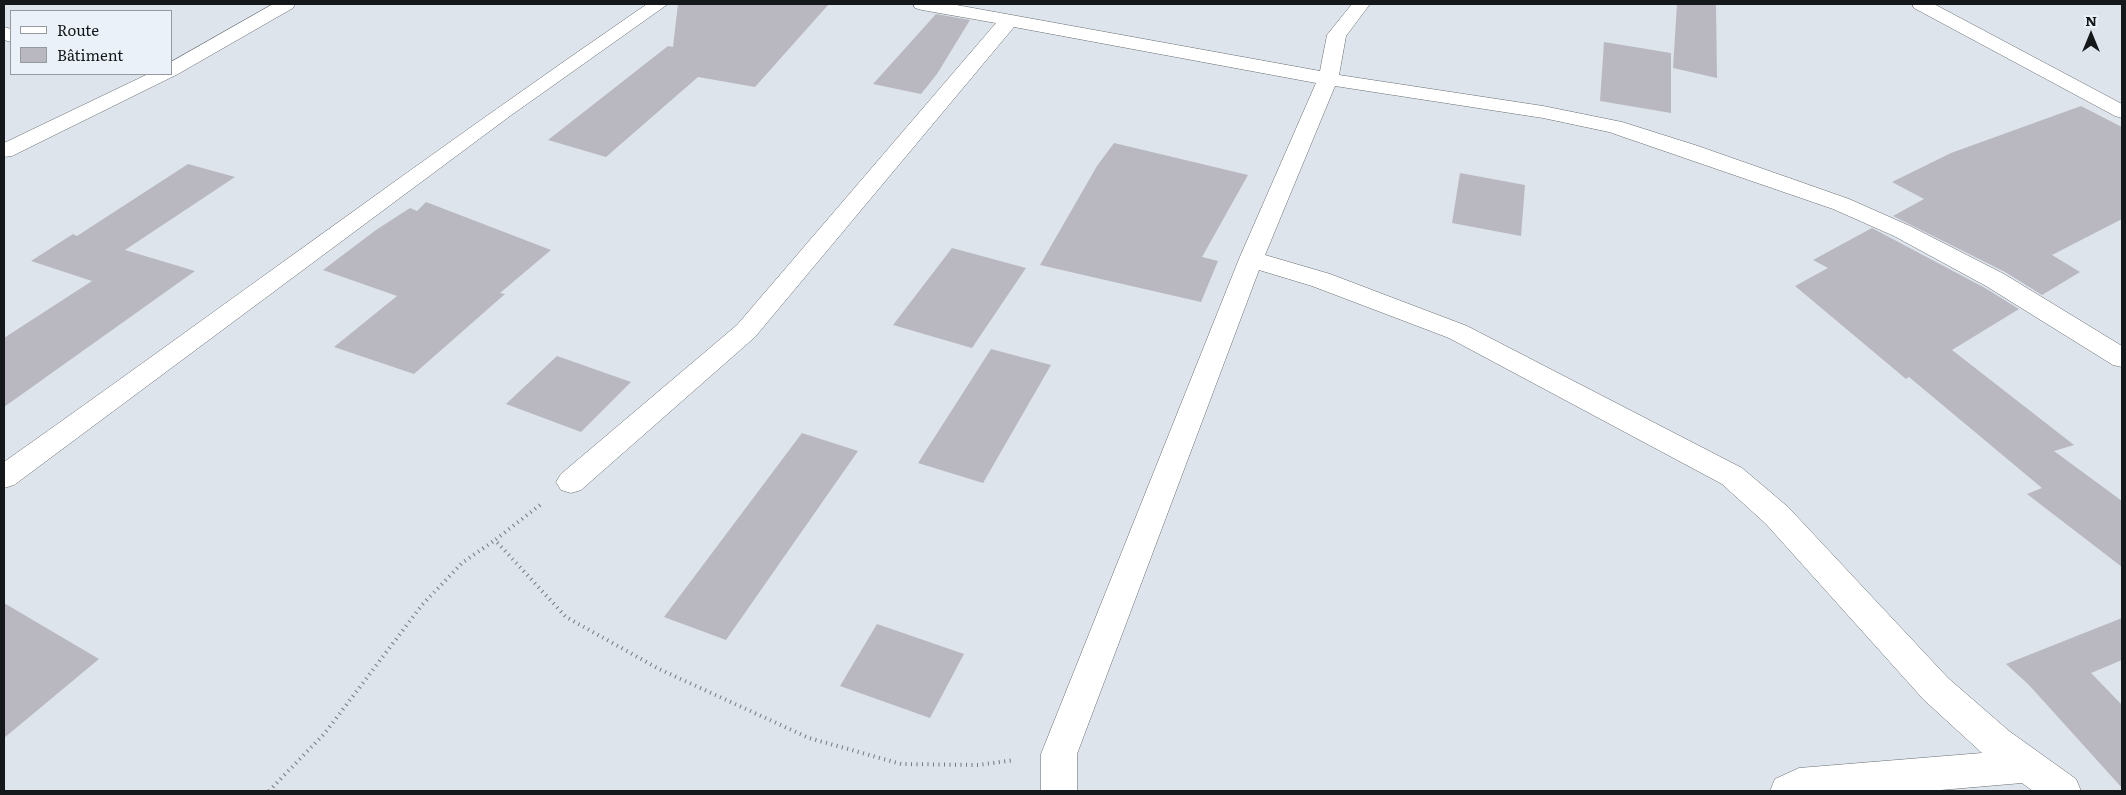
<!DOCTYPE html>
<meta charset="utf-8">
<style>
body{margin:0}
#map{position:relative;width:2126px;height:795px;overflow:hidden;background:#dde4eb;font-family:Literata,serif}
canvas{display:block}
.frame{position:absolute;inset:0;border:5px solid #15181a;pointer-events:none}
.legend{position:absolute;left:10px;top:10px;width:162px;height:65px;box-sizing:border-box;background:#ebf1f8;border:1px solid #959a9f;margin:0;padding:6px 9px;list-style:none;font-size:15px;color:#15181a}
.legend li{display:flex;align-items:center;gap:10px;height:25px}
.legend b{width:25px;border:1px solid #959a9f}
.north{position:absolute;left:2066px;top:10px;width:50px;height:50px;-webkit-text-stroke:4px #ebf1f8;paint-order:stroke;rotate:0deg;font-size:14px;font-weight:700;line-height:20px;text-align:center;color:#15181a}
.north::after{content:'';display:block;margin:auto;width:18px;height:22px;background:#15181a;clip-path:polygon(50% 0,100% 100%,50% 72%,0 100%)}
</style>
<div id="map">
<canvas width="2126" height="795"></canvas>
<div class="frame"></div>
<ul class="legend">
<li><b style="height:6px;background:#fff"></b>Route</li>
<li><b style="height:14px;background:#b9b8c0"></b>Bâtiment</li>
</ul>
<div class="north">N</div>
</div>
<script>
const ctx = document.querySelector('canvas').getContext('2d');
ctx.lineJoin = 'round';
function fillPath(path, color) {
  ctx.fillStyle = color;
  ctx.fill(path, 'evenodd');
}
function stroke(path, color, width, dash) {
  ctx.strokeStyle = color;
  ctx.lineWidth = width;
  ctx.lineCap = dash ? 'butt' : 'round';
  ctx.setLineDash(dash || []);
  ctx.stroke(path);
}
const building = new Path2D(`
 M678,4H829L755,87L698,77L606,157L548,140L668,46L673,47Z
 M1677,4H1716L1717,78L1673,68Z
 M936,14L970,20L937,74L921,94L873,84Z
 M1604,42L1671,53V113L1600,101Z
 M2081,106L2122,127V219L2052,255L2080,272L2042,295L2005,272L1893,216L1924,199L1892,182L1951,153Z
 M1114,143L1248,175L1202,257L1218,261L1201,302L1040,265L1097,166Z
 M188,164L235,177L125,250L195,271L4,407V338L92,281L31,261L73,234L77,236Z
 M1460,173L1525,185L1521,236L1452,223Z
 M426,202L551,250L500,293L505,294L414,374L334,347L397,296L323,270L376,230L410,208L417,211Z
 M1872,228L1985,288L2019,309L1952,350L2074,445L2054,451L2122,501V567L2027,494L2042,488L1909,377L1906,379L1795,286L1828,268L1813,260Z
 M952,248L1026,268L972,348L893,325Z
 M991,349L1051,365L983,483L918,463Z
 M557,356L631,382L581,432L506,404Z
 M802,433L858,451L726,640L664,617Z
 M4,603L99,659L4,738Z
 M2122,618V660L2091,673L2122,705V788L2029,685L2006,664Z
 M877,624L964,654L930,718L840,686Z`);
const path = new Path2D(`
 M540,505L495,540L566,617L659,669L809,738L901,764L978,765L1015,760
 M269,791L325,733L422,605L462,563L495,540`);
const minor = new Path2D(`
 M273,4H295L293,8L178,74L12,156L4,157V143L148,74H171V62Z
 M647,4H668L510,116L14,485L4,488V462C219,310 430,153 647,4Z
 M913,4H951L1320,71L1327,35L1352,4H1370L1346,36L1339,75L1543,106L1622,122L1698,146L1849,199L1910,226L2004,274L2122,346V367L2113,365L1986,286L1894,236L1833,209L1609,132L1543,118L1335,86L1265,255L1330,274L1467,326L1742,468L1788,507L1948,678L2009,731L2076,779L2081,791H2033L2022,783L1929,791H1770L1775,779L1799,768L1982,753L1924,700L1766,524L1722,484L1449,338L1312,286L1259,270L1077,754V791H1041V754L1239,259L1316,83L1014,27L755,337L581,490L571,493L561,490L556,482L561,474L737,325L996,23L922,10L915,8Z
 M1912,4H1934L2122,104V118L2115,116L1914,8Z
 M4,27L11,29V42L4,40Z`);
fillPath(building, '#b9b8c0');
stroke(minor, '#676d72', 1);
stroke(path, '#74797d', 4, [1, 4.5]);
fillPath(minor, '#fff');
</script>
